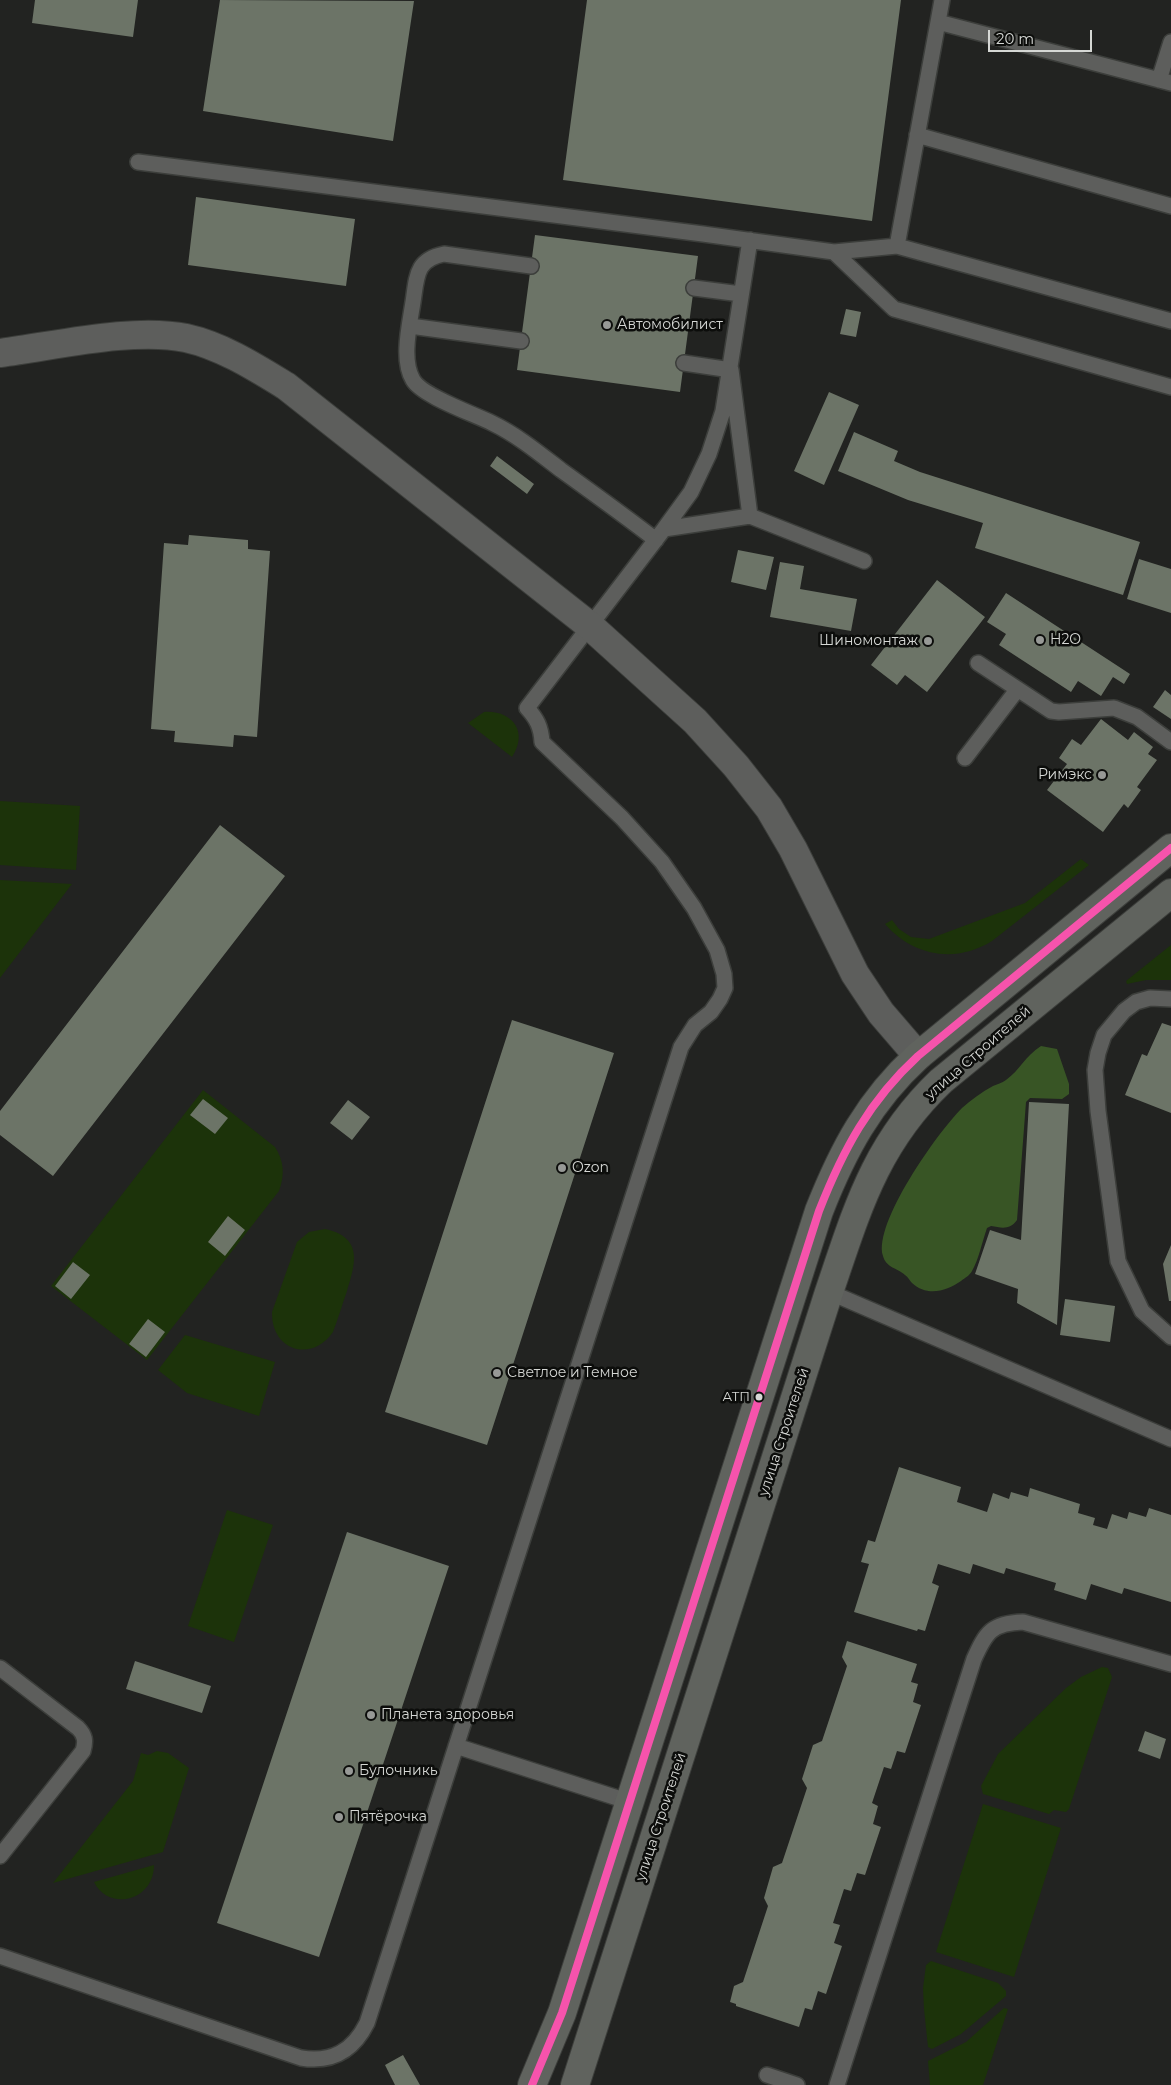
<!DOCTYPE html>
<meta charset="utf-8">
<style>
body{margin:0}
#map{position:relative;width:1171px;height:2085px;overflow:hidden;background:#222321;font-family:Montserrat,sans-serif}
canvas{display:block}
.scale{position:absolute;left:988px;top:30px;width:104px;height:22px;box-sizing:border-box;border:2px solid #d6d8d5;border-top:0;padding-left:6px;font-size:15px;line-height:18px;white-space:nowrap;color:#d6d8d5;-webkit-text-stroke:4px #0c0d0b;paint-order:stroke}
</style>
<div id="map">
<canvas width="1171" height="2085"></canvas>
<div class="scale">20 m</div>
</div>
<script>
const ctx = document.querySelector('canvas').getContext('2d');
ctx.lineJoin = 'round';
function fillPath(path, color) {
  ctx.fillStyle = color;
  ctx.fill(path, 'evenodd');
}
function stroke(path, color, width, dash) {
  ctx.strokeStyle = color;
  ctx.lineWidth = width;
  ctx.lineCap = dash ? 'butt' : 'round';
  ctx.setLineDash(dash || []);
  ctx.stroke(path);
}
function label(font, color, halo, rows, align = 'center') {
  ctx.font = font + ' Montserrat,sans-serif';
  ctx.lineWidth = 5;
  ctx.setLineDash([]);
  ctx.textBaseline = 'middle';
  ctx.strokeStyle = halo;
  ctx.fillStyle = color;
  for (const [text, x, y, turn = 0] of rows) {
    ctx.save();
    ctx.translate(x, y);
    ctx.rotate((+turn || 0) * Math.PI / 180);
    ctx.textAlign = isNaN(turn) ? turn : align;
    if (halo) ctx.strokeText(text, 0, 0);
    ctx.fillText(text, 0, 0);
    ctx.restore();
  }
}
const green = new Path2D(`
 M484,712C512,710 529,732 512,757L468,723Z
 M0,801L80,806L76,870L0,865Z
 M1081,859L1089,865L992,941C955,964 913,956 885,924L892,920L899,929L911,937L929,939L1025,903Z
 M0,880L72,884L0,978Z
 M1171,945V980H1146L1127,984L1126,981Z
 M203,1090L275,1147C284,1161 285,1175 279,1191L147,1360L51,1286Z
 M325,1229C363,1237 356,1263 347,1291C342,1305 338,1319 333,1332C312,1363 271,1351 272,1312L297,1242L309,1232Z
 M185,1335L275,1362L259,1416L187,1393L158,1370Z
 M227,1510L273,1525L234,1642L188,1626Z
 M1102,1667L1108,1668L1112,1677L1069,1809L1066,1812L1054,1810L1049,1814L983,1794L981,1786L998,1754L1066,1688L1081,1677Z
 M157,1751L168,1753L189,1768L163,1852L53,1883L133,1781L141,1753L148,1755Z
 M983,1804L1061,1828L1014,1977L936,1952Z
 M154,1865C154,1901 109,1912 94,1882Z
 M931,1961L998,1983L1006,1991V1996L961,2034L932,2049L928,2047L924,2009L923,1988L926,1965Z
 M1004,2008L1008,2009L983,2085H930L928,2061L966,2042Z`);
const forest = new Path2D(`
 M1041,1046L1057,1049L1069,1084V1094L1062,1099L1030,1098L1026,1102L1017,1220C1010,1230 1002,1228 991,1226L987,1228C982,1242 979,1259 972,1271C970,1275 965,1278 961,1281C947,1291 927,1297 912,1283C910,1281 908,1277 905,1275C898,1268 886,1268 883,1256C873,1223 938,1132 962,1108C971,1100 982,1092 993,1086C997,1084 1002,1083 1006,1080C1020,1070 1025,1056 1041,1046Z`);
const building = new Path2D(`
 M35,0H138L133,37L32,23Z
 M220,0L414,1L393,141L203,111Z
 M587,0H901L872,221L563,180Z
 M196,197L355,219L346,286L188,265Z
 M535,235L698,256L680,392L517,370Z
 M846,309L861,312L856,337L840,334Z
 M829,392L859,405L824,485L794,471Z
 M854,432L898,451L894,461L920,472L1140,542L1123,595L975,548L983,523L908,500L838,471Z
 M497,456L534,484L527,494L490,466Z
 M189,535L248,540V549L270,551L257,737L234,735L233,747L174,742L175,731L151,729L164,543L188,545Z
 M738,550L774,557L766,590L731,582Z
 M1139,559L1171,569V613L1127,599Z
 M780,562L804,566L800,589L857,599L851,631L770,617Z
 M937,580L985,617L927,692L905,675L897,685L871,665Z
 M1006,593L1130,674L1124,684L1113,677L1101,696L1078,681L1071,692L999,645L1006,634L987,622Z
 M1165,690L1171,695V719L1153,707Z
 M1101,719L1128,740L1134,732L1153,747L1148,754L1157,760L1137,787L1141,790L1128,808L1124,804L1103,832L1047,790L1067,764L1059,758L1072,739L1081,745Z
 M220,825L285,876L53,1176L0,1135V1111Z
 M512,1020L614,1053L487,1445L385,1412Z
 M1162,1023L1171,1026V1113L1125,1095L1142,1054L1147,1056Z
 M203,1099L228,1118L215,1134L190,1115Z
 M348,1100L370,1117L352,1140L330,1123Z
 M1029,1102L1069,1104L1057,1325L1017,1303L1018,1289L975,1274L990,1230L1021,1240Z
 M228,1216L245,1230L225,1256L208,1242Z
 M1171,1245V1301H1169L1163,1264Z
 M73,1262L90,1275L71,1299L55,1286Z
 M1065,1299L1115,1306L1110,1342L1060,1335Z
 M148,1319L165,1332L146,1357L129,1344Z
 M899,1467L961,1487L957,1502L987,1512L993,1493L1009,1499L1011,1492L1028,1497L1030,1488L1080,1504L1078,1513L1095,1518L1093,1525L1107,1529L1112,1514L1127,1519L1129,1512L1146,1517L1149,1508L1171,1515V1602L1124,1588L1122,1594L1091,1584L1086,1600L1054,1590L1056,1583L1006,1568L1004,1574L973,1564L970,1574L938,1564L932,1583L939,1586L925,1631L918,1629L917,1631L854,1612L869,1564L861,1562L868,1540L875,1542Z
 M347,1532L449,1566L319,1957L217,1923Z
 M847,1641L917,1664L911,1682L918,1684L913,1702L921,1705L905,1753L897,1751L891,1769L884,1767L872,1803L878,1806L873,1824L881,1827L865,1875L857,1873L851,1891L844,1889L833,1923L840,1925L834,1943L842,1946L826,1994L818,1991L812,2010L805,2008L799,2027L736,2006V2004L730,2002L734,1986L743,1982L768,1906L764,1898L773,1867L782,1863L807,1788L802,1779L813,1745L822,1741L847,1666L842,1657Z
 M135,1661L211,1686L202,1713L126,1689Z
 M1145,1731L1166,1739L1160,1759L1138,1751Z
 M403,2055L420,2085H395L385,2065Z`);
const service = new Path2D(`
 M938,22L942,0
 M1159,80L1171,42
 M917,135L1171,206
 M138,162L703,234L834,252L897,246L1171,321
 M897,246L938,22L1171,83
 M834,252L894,309L1171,387
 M531,266L444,254C419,259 417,272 414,295C411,320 400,358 413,380C422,396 474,414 492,423C517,435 539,453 561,470C593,493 625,516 656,540
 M694,288L741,294
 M410,326L521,341
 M684,363L731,370L750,516L864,561
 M664,529L750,516
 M978,663L1051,711L1059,712L1114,708L1137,717L1171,742
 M965,758L1017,690
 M1171,999L1150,998L1136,1002L1124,1011L1104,1035L1098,1053L1095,1070L1098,1111L1118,1261L1142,1311L1171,1337
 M829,1292L1171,1439
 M0,1668L78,1728C85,1735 86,1741 83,1751L0,1856
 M456,1746L630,1802
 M0,1956L301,2058C332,2063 353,2051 367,2023L681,1047L695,1025L711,1012L720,999L725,988L724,974L717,950L694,908L662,862L622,818L542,742C541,727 537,719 527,708L664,529L691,492L709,454L723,411L750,240
 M767,2075L797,2085
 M837,2085L974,1659C986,1632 992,1623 1023,1622L1171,1664`);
const minor = new Path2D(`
 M0,353C55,346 133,327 186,338C222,346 255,367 286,386L590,626L695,721L736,766L769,808L793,849L855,974L881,1013L918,1056`);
const secondary = new Path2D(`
 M532,2085L562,2013L819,1211C843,1150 869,1101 918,1056L1171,848
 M575,2085L829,1292C857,1210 875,1144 941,1081L1171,893`);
const bus1 = new Path2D(`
 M532,2085L562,2013L819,1211C843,1150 869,1101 918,1056L1171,848`);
const markers = [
 [607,325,5,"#979996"],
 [1040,640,5,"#979996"],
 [928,641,5,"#979996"],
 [1102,775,5,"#979996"],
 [562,1168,5,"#979996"],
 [497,1373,5,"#979996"],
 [759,1397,4.5,"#d6d8d5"],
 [371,1715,5,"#979996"],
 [349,1771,5,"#979996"],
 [339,1817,5,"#979996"]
];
const busNames = [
 ["АТП",750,1397]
];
const poiNames = [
 ["Автомобилист",617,325],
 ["H2O",1050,640],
 ["Шиномонтаж",918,641,"right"],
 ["Римэкс",1092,775,"right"],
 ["Ozon",572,1168],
 ["Светлое и Темное",507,1373],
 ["Планета здоровья",381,1715],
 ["Булочникь",359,1771],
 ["Пятёрочка",349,1817]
];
const streetNames = [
 ["улица Строителей",978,1053,-41],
 ["улица Строителей",784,1432,-72],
 ["улица Строителей",661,1817,-72]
];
fillPath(green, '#1c330a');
fillPath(forest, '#385525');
fillPath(building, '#6c7467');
stroke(service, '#3c3e3b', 18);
stroke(minor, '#3c3e3b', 30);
stroke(secondary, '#3c3e3b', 30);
stroke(service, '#5d5e5c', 15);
stroke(minor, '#5d5e5c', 28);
stroke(secondary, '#60635e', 28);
stroke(bus1, '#f653ac', 8);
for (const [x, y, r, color] of markers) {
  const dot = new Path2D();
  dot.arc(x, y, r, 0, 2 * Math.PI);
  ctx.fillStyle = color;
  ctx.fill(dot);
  stroke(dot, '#0c0d0b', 2);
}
label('13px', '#d6d8d5', '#0c0d0b', busNames, 'right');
label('14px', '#d6d8d5', '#0c0d0b', poiNames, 'left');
label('14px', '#d6d8d5', '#0c0d0b', streetNames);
</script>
